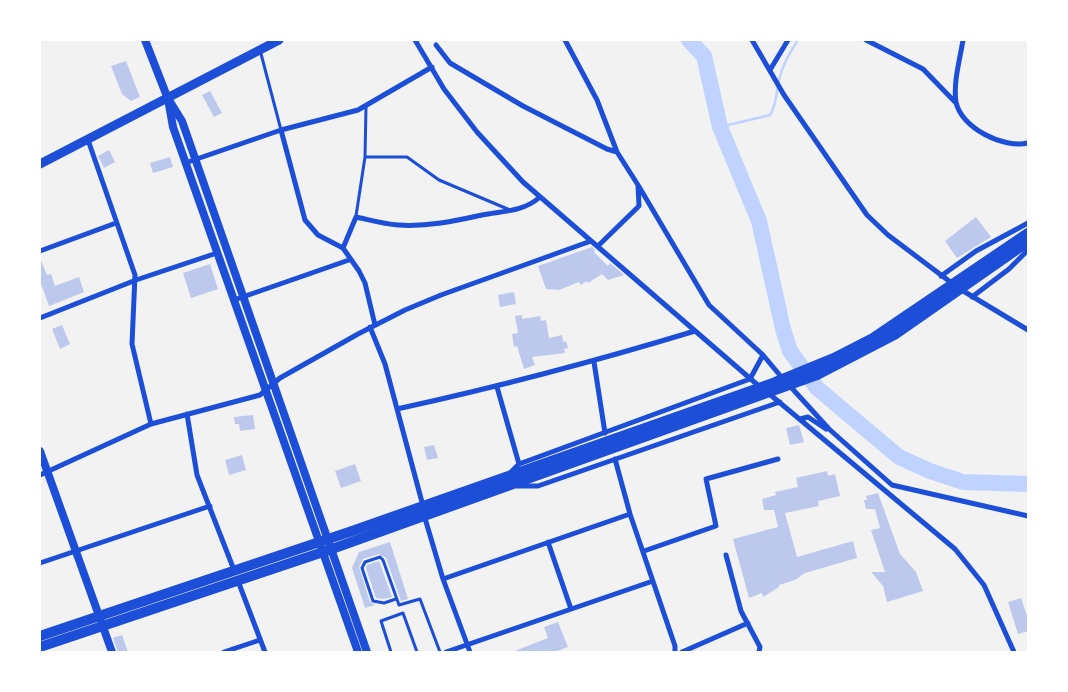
<!DOCTYPE html>
<style>
body{margin:0}
#map{position:relative;width:1068px;height:692px;overflow:hidden;background:#f2f2f2;font-family:"Source Sans 3",sans-serif}
canvas{display:block}
.frame{position:absolute;inset:0;border:41px solid #fff;pointer-events:none}
</style>
<div id="map">
<canvas width="1068" height="692"></canvas>
<div class="frame"></div>
</div>
<script>
const ctx = document.querySelector('canvas').getContext('2d');
ctx.lineJoin = 'round';
function stroke(path, color, width, dash) {
  ctx.strokeStyle = color;
  ctx.lineWidth = width;
  ctx.lineCap = dash ? 'butt' : 'round';
  ctx.setLineDash(dash || []);
  ctx.stroke(path);
}
function fillPath(path, color) {
  ctx.fillStyle = color;
  ctx.fill(path, 'evenodd');
}
const stream = new Path2D(`
 M720,127L770,115C777,104 776,93 779,80C782,65 790,53 798,40`);
const river = new Path2D(`
 M689,40L704,56L720,127L759,221L783,329L790,351L817,388L899,457L930,471L963,482L1028,484`);
const building = new Path2D(`
 M126,61L140,97L131,101L122,94L111,66Z
 M210,91L222,113L214,117L202,95Z
 M109,150L115,162L104,168L98,156Z
 M170,157L173,167L153,173L150,163Z
 M976,217L991,237L957,258L945,241Z
 M592,247L595,250L594,252L608,266L610,263L624,275L608,280L602,274L588,283L587,281L581,285L579,282L559,290L546,289L538,266Z
 M40,258L47,275L51,274L55,286L79,277L84,292L49,306L40,281Z
 M210,264L218,289L191,298L183,273Z
 M514,292L516,304L500,307L498,295Z
 M522,315V319L540,316L541,321L546,320L549,338L562,335L563,342L566,341L568,348L564,349L565,353L532,357L535,365L524,369L517,346L514,347L512,334L518,333L515,316Z
 M62,325L70,344L60,349L52,329Z
 M253,415L255,429L240,431L239,424H235L234,417Z
 M799,425L804,442L790,445L786,428Z
 M434,445L438,458L427,460L424,447Z
 M242,455L246,470L229,475L225,460Z
 M355,464L361,481L341,488L335,471Z
 M827,471L828,476L835,474L840,496L818,501L819,506L785,513L797,557L853,541L857,558L805,573L795,580L779,585V587L763,597L762,593L749,598L733,539L778,527L774,510H764L762,499L776,495L775,492L798,487L796,478Z
 M878,493L900,554L916,572L923,591L887,602L883,586L871,572H885L871,530L880,528L875,509H866L864,500H867L866,496Z
 M390,542L408,599L401,601L386,558L379,554L363,559L359,567L370,602L375,605L365,608L352,568L359,552Z
 M379,561L392,597L384,599L376,598L366,568L367,565Z
 M1021,598L1028,619V631L1018,634L1008,602Z
 M558,622L568,647L554,652H512L548,638L544,627Z
 M122,635L128,652H118L113,638Z`);
const service = new Path2D(`
 M260,50L281,130
 M365,157H407L439,180L510,210
 M356,216L365,157L366,107
 M396,599L384,603L373,601L362,568L365,562L380,557L383,560L399,605L420,599L440,652
 M391,652L381,621L403,613L417,652`);
const minor = new Path2D(`
 M415,40L444,89L477,132L523,182L760,387
 M565,40L597,100L617,152
 M752,40L784,95L867,215L888,235L953,284
 M866,40L923,69L956,103
 M963,40C960,59 953,83 956,102C961,128 1004,149 1028,143
 M436,45L450,63L523,106L607,149L617,152L638,185L639,206L598,246
 M770,70L788,40
 M281,130L358,110L432,67
 M88,140L135,275L132,344L151,424
 M185,163L281,130L305,220L318,235L343,248L359,271L365,283L375,325
 M638,185L709,305L763,355L783,379
 M343,248L356,217C370,220 384,224 398,225C427,227 455,221 482,215C503,211 523,212 540,197
 M40,251L116,223
 M941,276L976,251L1028,223
 M960,289L1028,330
 M972,297L1009,269L1028,250
 M234,300L349,260
 M40,318L136,280L217,253
 M370,327L385,364L423,506
 M594,362L605,433
 M789,385L829,429L892,485L1028,516
 M497,387L519,464
 M767,392L955,549L984,585L1014,652
 M397,409C498,387 596,361 695,331
 M187,414L197,475L234,570
 M800,419L808,417L826,429
 M615,459L630,514L675,646V652
 M510,473L519,464L530,460L750,379L763,355
 M40,475L151,424L260,395L280,378L358,334L405,310L441,295L591,241
 M517,486H538L780,402
 M424,515L443,579L470,652
 M548,542L571,609
 M644,551L716,526L706,479L778,459
 M726,555L741,611L760,647L759,652
 M40,563L210,506
 M443,579L630,514
 M238,581L265,652
 M224,652L260,640
 M446,652L653,581
 M682,652L748,623`);
const tertiary = new Path2D(`
 M145,40L168,99L173,127L358,652
 M169,100L182,121L367,652
 M40,451L112,652`);
const secondary = new Path2D(`
 M40,164L279,40`);
const trunk = new Path2D(`
 M40,636L352,531L773,383L834,358L873,338L1028,233
 M40,647L332,549L817,375L896,334L1028,242`);
stroke(stream, '#bfd3fe', 2.5);
stroke(river, '#bfd3fe', 16);
fillPath(building, '#bdc9ec');
stroke(service, '#1d4ed8', 3);
stroke(minor, '#1d4ed8', 5);
stroke(tertiary, '#1d4ed8', 8);
stroke(secondary, '#1d4ed8', 9);
stroke(trunk, '#1d4ed8', 10);
</script>
